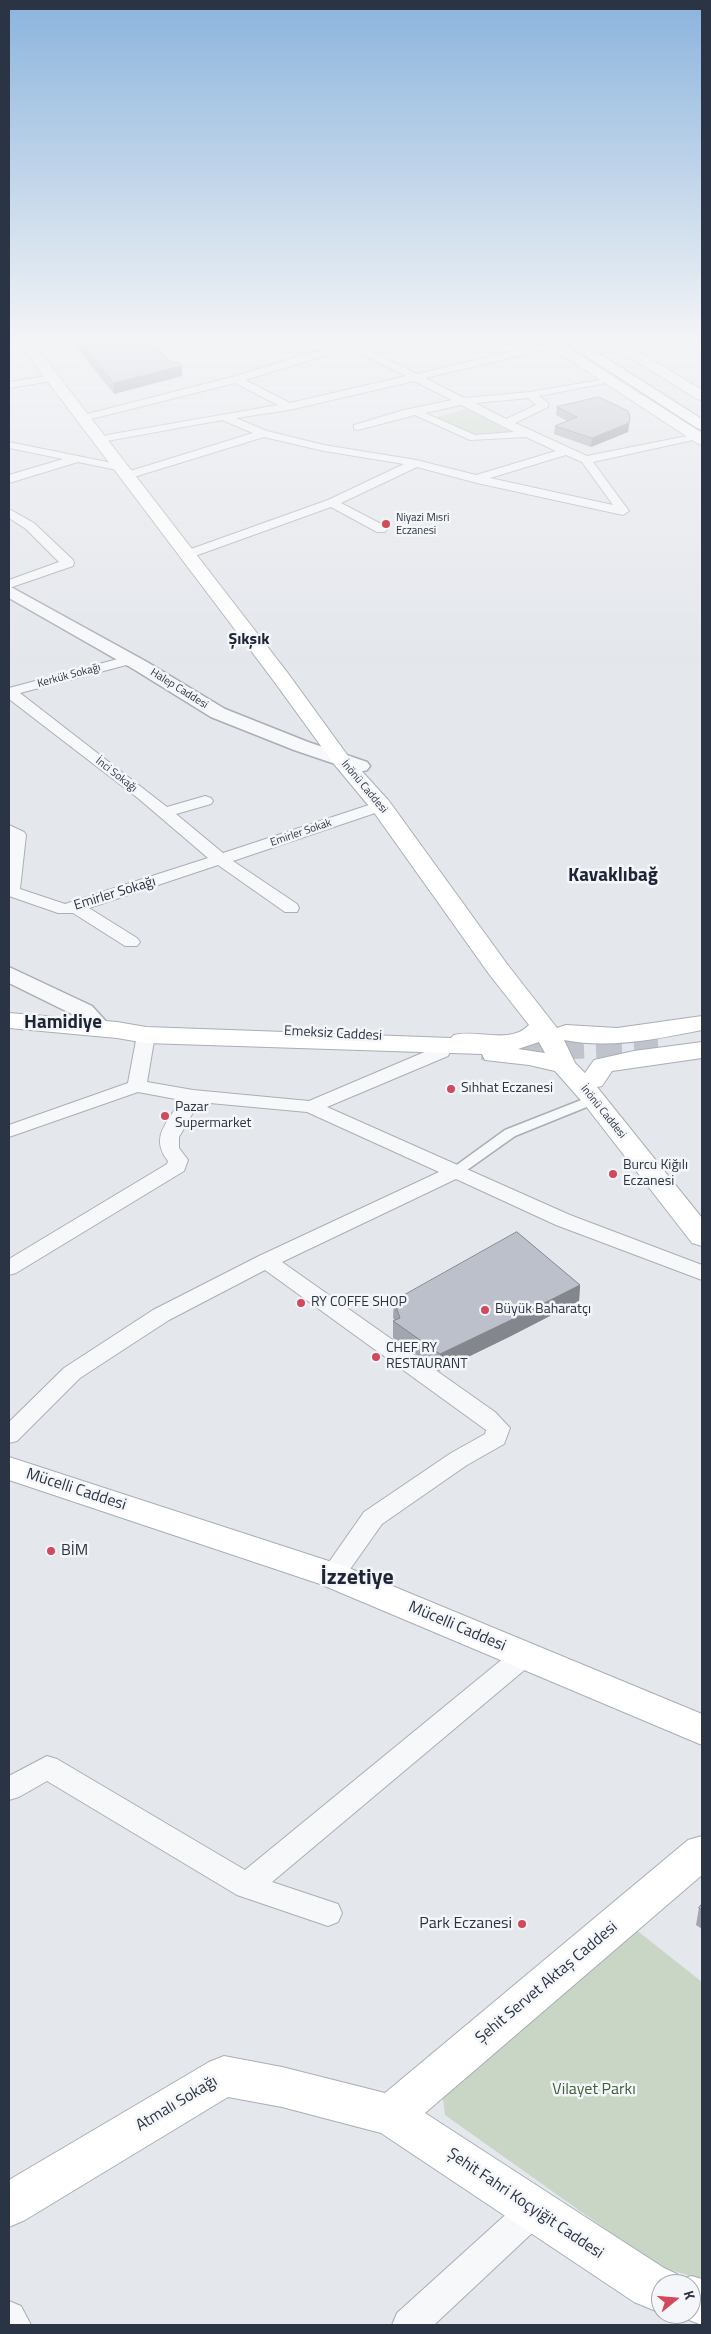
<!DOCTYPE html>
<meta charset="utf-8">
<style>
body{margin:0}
#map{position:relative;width:711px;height:2334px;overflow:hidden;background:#e4e7ec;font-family:"Titillium Web",sans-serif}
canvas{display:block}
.frame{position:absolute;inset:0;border:10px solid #2b3445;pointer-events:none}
.north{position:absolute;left:651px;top:2274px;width:50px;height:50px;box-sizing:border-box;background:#f4f6f9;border:1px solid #a4a8b1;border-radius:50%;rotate:73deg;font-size:14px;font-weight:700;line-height:20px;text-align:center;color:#2b3445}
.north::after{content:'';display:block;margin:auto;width:18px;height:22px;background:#d1495b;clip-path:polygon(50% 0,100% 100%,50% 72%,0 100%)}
</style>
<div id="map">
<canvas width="711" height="2334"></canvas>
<div class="frame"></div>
<div class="north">K</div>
</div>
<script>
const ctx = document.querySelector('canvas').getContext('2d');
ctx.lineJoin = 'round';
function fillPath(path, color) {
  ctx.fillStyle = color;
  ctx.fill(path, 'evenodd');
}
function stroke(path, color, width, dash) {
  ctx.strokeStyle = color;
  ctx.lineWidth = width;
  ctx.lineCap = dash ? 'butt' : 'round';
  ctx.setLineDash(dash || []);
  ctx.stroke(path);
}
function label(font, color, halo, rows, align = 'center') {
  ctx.font = font + ' "Titillium Web",sans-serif';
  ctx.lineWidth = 5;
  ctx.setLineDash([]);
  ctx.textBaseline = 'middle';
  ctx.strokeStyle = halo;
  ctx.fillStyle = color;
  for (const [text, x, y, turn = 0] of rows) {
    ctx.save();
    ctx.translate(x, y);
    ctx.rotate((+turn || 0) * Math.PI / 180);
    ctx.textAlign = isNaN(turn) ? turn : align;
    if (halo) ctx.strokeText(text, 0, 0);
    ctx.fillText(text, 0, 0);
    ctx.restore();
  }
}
const green = new Path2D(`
 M466,409L517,435L482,439L436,417Z
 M625,1921L702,1982V2280L656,2265L445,2115L442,2091Z`);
const secondaryTunnel = new Path2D(`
 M482,1047L508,1049L658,1042`);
const pedestrian = new Path2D(`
 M594,1095L601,1099L599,1102L515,1136L460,1175L455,1177L447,1172L505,1130Z`);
const minor = new Path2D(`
 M337,338H349L352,341L376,338L359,345L417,374L552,342L556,343V347L425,378L464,398L530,392L611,378V382L539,396L548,403V407L515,423L587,456L697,434L702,438L593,462L629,511L623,515L477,483L417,467L341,503L385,526L387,529L385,532H377L331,507L195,556L191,555L189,552L191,549L328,500L404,464L324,451L264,437L134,477L130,475L128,473L130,471L253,433L222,420L107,441L101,438L107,435L278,405L235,383L91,419L86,416L87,414L232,377L343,343ZM350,348L406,376L290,403L245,380ZM414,381L452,400L404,410L354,425V429L358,430L415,415L470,440L526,437L556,451L476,475L416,460L324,445L267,431L236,418L289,410ZM528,398L536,405L506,419L475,403ZM461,405L514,432L475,435L425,413ZM566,455L582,462L613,505L490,478Z
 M702,338V344L664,349L618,350L613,347L618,344L664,343Z
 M53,375L57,376V380L9,388V382Z
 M9,442L122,465L128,468L122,471L78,462L9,483V475L63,459L9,448Z
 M9,509L34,523L73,560L74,563L73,566L9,588V580L59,562L26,529L9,518Z
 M129,656L134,657L136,660L134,663L20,693L167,807L205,796L211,798L213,801L211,804L176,814L223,853L375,803H387L389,806L387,809L233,861L297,904L299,908L297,912H285L218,865L89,908L137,938L140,942L137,946H125L73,913H58L9,896V825L24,832L26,835L20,889L65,904L208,858L139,799L9,699V688Z
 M146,1029L153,1031L155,1035L147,1082L193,1090L309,1101L434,1048L441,1046L448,1048L450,1052L448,1056L327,1107L570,1215L702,1265V1280L556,1225L456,1179L282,1262L495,1412L510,1428L504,1444L467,1465L382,1524L341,1582L332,1584L323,1582L320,1575L364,1512L451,1453L485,1434L486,1430L265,1270L169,1320L80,1378L17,1441L9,1443V1422L64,1368L153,1310L259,1256L439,1172L307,1112L199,1102L179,1137V1148L188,1160L184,1171L16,1273L9,1275V1259L167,1164L168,1161C149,1137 168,1122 181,1100L138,1092L9,1137V1125L128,1083L137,1035L139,1031Z
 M525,1645L534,1648L538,1655L534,1662L272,1882L338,1904L342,1913L338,1922L328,1926L237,1895L47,1781L19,1797L9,1800V1776L47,1756L57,1759L245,1870L516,1648Z
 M535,2193L546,2198L551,2209L546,2220L434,2325H392L397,2313L524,2198Z
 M9,2301L21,2306L31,2325H9Z`);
const tertiary = new Path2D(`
 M9,586L147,662L225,709L308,742L367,762L370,766L367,770L360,772L353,770L294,750L211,717L135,670L9,598Z
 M9,967L92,1006L112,1028L109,1033L100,1035L91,1033L76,1016L9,983Z`);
const secondary = new Path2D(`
 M15,338H29L287,672L348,756L389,801L507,964L557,1028L566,1025L617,1028L702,1016V1030C657,1039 609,1049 564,1040L575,1063L585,1073L594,1060L634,1051L702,1042V1058L612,1071L602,1086L597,1087L702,1218V1246L692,1243L585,1105L555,1071L529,1065L485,1060L482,1054L146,1043L117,1038L9,1028V1013L117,1022L146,1027L451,1038L454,1035C478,1029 510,1045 529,1025L489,974L373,811L334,764L273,680ZM539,1042L545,1053L518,1049Z
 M536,338H553L702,433V445L697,443Z
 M599,338H616L702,390V400L697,399Z
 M9,1457L344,1566L702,1714V1745L320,1584L9,1480Z
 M702,1836V1875L425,2113L664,2268L677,2274L680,2280L691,2276L702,2279V2325L674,2314H691V2284H661V2313L634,2302L381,2133L282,2107L228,2097L25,2220L9,2227V2180L209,2062L224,2056L282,2067L385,2093L688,1840Z`);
const trunk = new Path2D(`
 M558,338H575L702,419V430L697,428Z`);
const wall = new Path2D(`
 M69,338H150L182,376L114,394Z
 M557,407L630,417L628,432L591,447L554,434L555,426L567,421L556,415Z
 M580,1285L579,1301L509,1337L439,1371L393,1338V1321H395L393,1318L394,1301Z
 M702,1904V1929L696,1925L699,1908Z`);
const shadedWall = new Path2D(`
 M182,366V376L114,394V383Z
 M630,417L628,432L591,447L592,438Z
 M580,1285L579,1301L509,1337L439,1371L440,1354Z`);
const building = new Path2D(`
 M76,338H150L170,362H178L182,366L114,383Z
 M599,397L628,411L630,417L629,423L592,438L555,426L577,417L557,407Z
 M517,1232L580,1285L509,1321L440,1354L393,1321L400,1318L394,1301Z
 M702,1904V1910L699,1908Z`);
const markers = [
 [386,524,5,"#d1495b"],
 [451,1089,5,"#d1495b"],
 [165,1116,5,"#d1495b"],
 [613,1174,5,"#d1495b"],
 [301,1303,5,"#d1495b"],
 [485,1310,5,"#d1495b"],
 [376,1357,5,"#d1495b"],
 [51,1551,5,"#d1495b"],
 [522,1924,5,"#d1495b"]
];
const farPoinames = [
 ["Niyazi Mısri",396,518],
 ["Eczanesi",396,531]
];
const farStreetnames = [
 ["Kerkük Sokağı",69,676,-15],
 ["Halep Caddesi",179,689,32],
 ["İnci Sokağı",116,775,38],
 ["İnönü Caddesi",364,787,50],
 ["Emirler Sokak",301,833,-19],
 ["İnönü Caddesi",603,1112,51]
];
const streetNames = [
 ["Emirler Sokağı",115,894,-17],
 ["Emeksiz Caddesi",333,1034,3]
];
const poiNames = [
 ["Sıhhat Eczanesi",461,1089],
 ["Pazar",175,1108],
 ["Supermarket",175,1124],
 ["Burcu Kiğılı",623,1166],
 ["Eczanesi",623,1182],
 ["RY COFFE SHOP",311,1303],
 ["Büyük Baharatçı",495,1310],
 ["CHEF RY",386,1349],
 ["RESTAURANT",386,1365]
];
const farDistrictnames = [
 ["Şıkşık",249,640]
];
const nearStreetnames = [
 ["Mücelli Caddesi",76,1490,18],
 ["Mücelli Caddesi",457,1627,23],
 ["Şehit Servet Aktaş Caddesi",547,1983,-40],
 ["Atmalı Sokağı",177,2104,-31],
 ["Şehit Fahri Koçyiğit Caddesi",525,2204,34]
];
const nearPoinames = [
 ["BİM",61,1551],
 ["Park Eczanesi",512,1924,"right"]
];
const nearParknames = [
 ["Vilayet Parkı",594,2090]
];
const districtNames = [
 ["Kavaklıbağ",613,876],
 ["Hamidiye",63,1023]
];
const nearDistrictnames = [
 ["İzzetiye",357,1579]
];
fillPath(green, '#c9d6c5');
stroke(secondaryTunnel, '#bfc3cb', 26, [26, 12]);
stroke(pedestrian, '#a9aeb7', 3);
stroke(minor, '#a9aeb7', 2);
stroke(tertiary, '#a9aeb7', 3);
stroke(secondary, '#a9aeb7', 2);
stroke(trunk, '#8b94a3', 2);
fillPath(pedestrian, '#f7f8fa');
fillPath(minor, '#f7f8fa');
fillPath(tertiary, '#f7f8fa');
fillPath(secondary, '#fff');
fillPath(trunk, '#fff');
fillPath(wall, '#a1a5ae');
fillPath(shadedWall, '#83868d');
fillPath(building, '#bbc0ca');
stroke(building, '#83868d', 1);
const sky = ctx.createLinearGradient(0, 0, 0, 665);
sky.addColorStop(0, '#8bb4dd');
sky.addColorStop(0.51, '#f3f4f6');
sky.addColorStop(1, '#f3f4f600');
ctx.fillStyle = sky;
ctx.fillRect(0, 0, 711, 665);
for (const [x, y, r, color] of markers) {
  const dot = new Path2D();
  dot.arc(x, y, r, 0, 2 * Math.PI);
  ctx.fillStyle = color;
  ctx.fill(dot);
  stroke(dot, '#f4f6f9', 2);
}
label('11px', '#2b3445', '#f4f6f9', farPoinames, 'left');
label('11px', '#2b3445', '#f4f6f9', farStreetnames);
label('14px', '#2b3445', '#f4f6f9', streetNames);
label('14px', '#2b3445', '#f4f6f9', poiNames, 'left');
label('bold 16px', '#1d2536', '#f4f6f9', farDistrictnames);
label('16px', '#2b3445', '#f4f6f9', nearStreetnames);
label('16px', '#2b3445', '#f4f6f9', nearPoinames, 'left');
label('16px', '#3f6138', '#f4f6f9', nearParknames);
label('bold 19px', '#1d2536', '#f4f6f9', districtNames);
label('bold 22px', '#1d2536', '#f4f6f9', nearDistrictnames);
</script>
